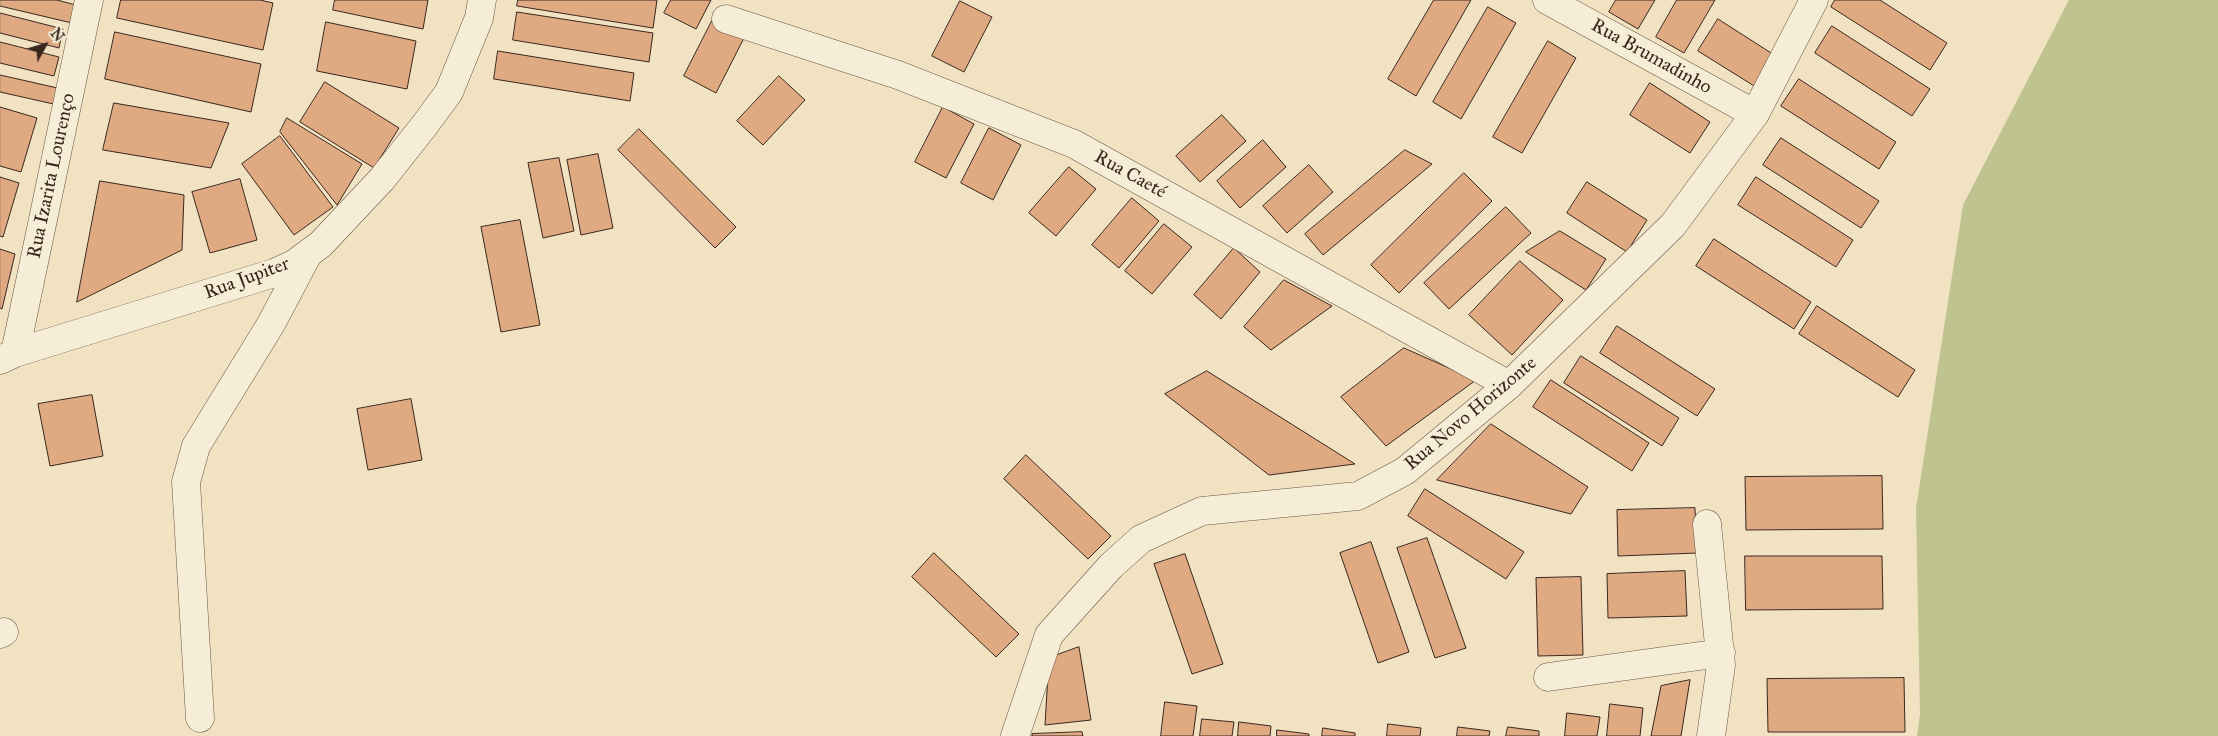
<!DOCTYPE html>
<meta charset="utf-8">
<style>
body{margin:0}
#map{position:relative;width:2218px;height:736px;overflow:hidden;background:#f1e3c2;font-family:"IM FELL Great Primer",serif}
canvas{display:block}
.north{position:absolute;left:20px;top:20px;width:50px;height:50px;-webkit-text-stroke:4px #f6edd7;paint-order:stroke;rotate:51deg;font-size:14px;font-weight:700;line-height:20px;text-align:center;color:#39271e}
.north::after{content:'';display:block;margin:auto;width:18px;height:22px;background:#39271e;clip-path:polygon(50% 0,100% 100%,50% 72%,0 100%)}
</style>
<div id="map">
<canvas width="2218" height="736"></canvas>
<div class="north">N</div>
</div>
<script>
const ctx = document.querySelector('canvas').getContext('2d');
ctx.lineJoin = 'round';
function fillPath(path, color) {
  ctx.fillStyle = color;
  ctx.fill(path, 'evenodd');
}
function stroke(path, color, width, dash) {
  ctx.strokeStyle = color;
  ctx.lineWidth = width;
  ctx.lineCap = dash ? 'butt' : 'round';
  ctx.setLineDash(dash || []);
  ctx.stroke(path);
}
function label(font, color, halo, rows, align = 'center') {
  ctx.font = font + ' "IM FELL Great Primer",serif';
  ctx.lineWidth = 5;
  ctx.setLineDash([]);
  ctx.textBaseline = 'middle';
  ctx.strokeStyle = halo;
  ctx.fillStyle = color;
  for (const [text, x, y, turn = 0] of rows) {
    ctx.save();
    ctx.translate(x, y);
    ctx.rotate((+turn || 0) * Math.PI / 180);
    ctx.textAlign = isNaN(turn) ? turn : align;
    if (halo) ctx.strokeText(text, 0, 0);
    ctx.fillText(text, 0, 0);
    ctx.restore();
  }
}
const green = new Path2D(`
 M2069,0H2218V736H1917L1920,714L1916,508L1963,205Z`);
const building = new Path2D(`
 M0,0H57L76,5L72,23L0,6Z
 M121,0H260L273,3L263,50L117,18Z
 M335,0H428L423,29L333,10Z
 M518,0H657L653,28L517,6Z
 M671,0H711L696,29L664,13Z
 M1434,0H1471L1416,96L1388,79Z
 M1616,0H1655L1638,29L1609,12Z
 M1677,0H1715L1684,53L1656,37Z
 M1835,0H1880L1947,43L1930,70L1831,7Z
 M960,1L992,17L964,72L932,56Z
 M1488,7L1516,23L1461,119L1433,102Z
 M517,12L653,33L649,62L513,40Z
 M0,13L63,29L59,48L0,33Z
 M1718,19L1779,58L1759,89L1698,51Z
 M712,21L744,38L716,93L684,76Z
 M326,22L416,41L407,89L317,71Z
 M1832,26L1930,89L1912,116L1815,53Z
 M115,32L261,64L251,112L105,79Z
 M1548,41L1576,58L1522,153L1493,137Z
 M0,42L59,57L54,76L0,63Z
 M498,51L634,73L630,101L494,79Z
 M0,75L62,89L58,105L0,92Z
 M779,76L805,100L763,145L737,121Z
 M1799,79L1896,142L1879,169L1781,106Z
 M325,82L399,128L374,168L300,122Z
 M1650,83L1710,122L1690,153L1630,115Z
 M114,103L229,123L211,168L103,150Z
 M0,107L37,118L21,172L0,166Z
 M943,107L974,124L946,178L915,162Z
 M1222,115L1246,141L1200,182L1176,156Z
 M287,118L362,164L337,205L280,132Z
 M989,128L1021,145L993,200L961,183Z
 M639,129L736,227L715,248L618,150Z
 M280,136L333,207L294,235L242,164Z
 M1781,138L1879,201L1861,228L1763,165Z
 M1263,140L1286,167L1240,208L1217,181Z
 M1405,150L1432,164L1323,255L1305,234Z
 M598,154L613,228L581,235L567,160Z
 M559,158L574,231L543,238L528,163Z
 M1309,165L1333,192L1287,233L1263,206Z
 M1069,167L1096,189L1056,236L1029,213Z
 M1464,173L1492,201L1399,293L1371,265Z
 M0,177L19,183L3,237L0,236Z
 M1756,177L1853,240L1836,267L1738,205Z
 M240,179L257,240L210,253L192,192Z
 M100,181L184,195L182,250L77,302Z
 M1587,182L1647,220L1627,252L1567,213Z
 M1132,198L1159,221L1119,268L1092,245Z
 M1506,207L1531,233L1449,309L1424,283Z
 M520,220L540,325L501,332L481,227Z
 M1164,224L1192,247L1152,294L1125,271Z
 M1560,231L1606,259L1586,290L1526,252Z
 M1714,239L1811,302L1794,329L1696,266Z
 M1234,248L1260,272L1221,319L1194,295Z
 M0,249L15,254L2,309L0,308Z
 M1520,261L1563,300L1512,355L1469,315Z
 M1284,280L1332,306L1271,350L1244,327Z
 M1817,306L1915,370L1898,397L1799,334Z
 M1617,326L1715,389L1697,416L1600,353Z
 M1404,348L1476,380L1386,446L1341,397Z
 M1581,356L1679,418L1662,446L1564,383Z
 M1207,371L1355,464L1269,475L1165,394Z
 M1551,380L1649,443L1632,471L1533,407Z
 M92,395L103,456L50,466L38,404Z
 M411,399L422,460L368,470L357,409Z
 M1491,424L1588,487L1571,514L1437,480Z
 M1026,455L1111,536L1088,559L1004,479Z
 M1882,476L1883,529L1746,530L1745,477Z
 M1425,489L1524,552L1506,579L1408,516Z
 M1695,508L1697,553L1618,556L1617,510Z
 M1427,538L1466,648L1435,658L1397,548Z
 M1371,542L1409,652L1378,663L1340,553Z
 M934,553L1019,634L996,657L912,577Z
 M1185,554L1223,664L1192,674L1154,564Z
 M1745,556H1882L1883,609L1746,610Z
 M1685,571L1687,616L1608,618L1607,574Z
 M1581,577L1583,655L1538,656L1536,578Z
 M1079,647L1091,720L1045,725L1049,658Z
 M1904,678L1905,732H1768L1767,679Z
 M1690,680L1681,736H1651L1661,686Z
 M1165,702L1197,706L1193,736H1161Z
 M1610,704L1643,708L1640,736H1607Z
 M1567,713L1600,717L1597,736H1565Z
 M1202,719L1234,722L1232,736H1200Z
 M1239,722L1271,726L1270,736H1238Z
 M1388,724L1421,728L1420,736H1387Z
 M1458,727L1490,731L1489,736H1457Z
 M1508,727L1539,731V736H1506Z
 M1323,728L1355,733V736H1322Z
 M1277,730L1309,734V736H1277Z
 M1082,732L1083,736H1032V734Z`);
const minor = new Path2D(`
 M1547,0L1755,114
 M726,19L898,75L1074,144L1509,385
 M15,353L89,0
 M0,360L15,353L274,273L294,264L321,244L382,179L424,126L449,92L479,18L482,0
 M1707,524L1721,665L1711,736
 M0,634L4,632
 M1548,677L1721,653
 M200,718L186,482L196,446L271,324L308,254
 M1015,736L1049,635L1111,566L1141,539L1202,511L1358,496L1405,471L1509,385L1673,225L1755,114L1814,0`);
const streetNames = [
 ["Rua Brumadinho",1651,57,29],
 ["Rua Caeté",1130,175,29],
 ["Rua Izarita Lourenço",52,176,-78],
 ["Rua Jupiter",247,279,-20],
 ["Rua Novo Horizonte",1471,414,-40]
];
fillPath(green, '#bec390');
fillPath(building, '#dfa982');
stroke(building, '#39271e', 1);
stroke(minor, '#675647', 29);
stroke(minor, '#f6edd7', 28);
label('19px', '#39271e', '#f6edd7', streetNames);
</script>
